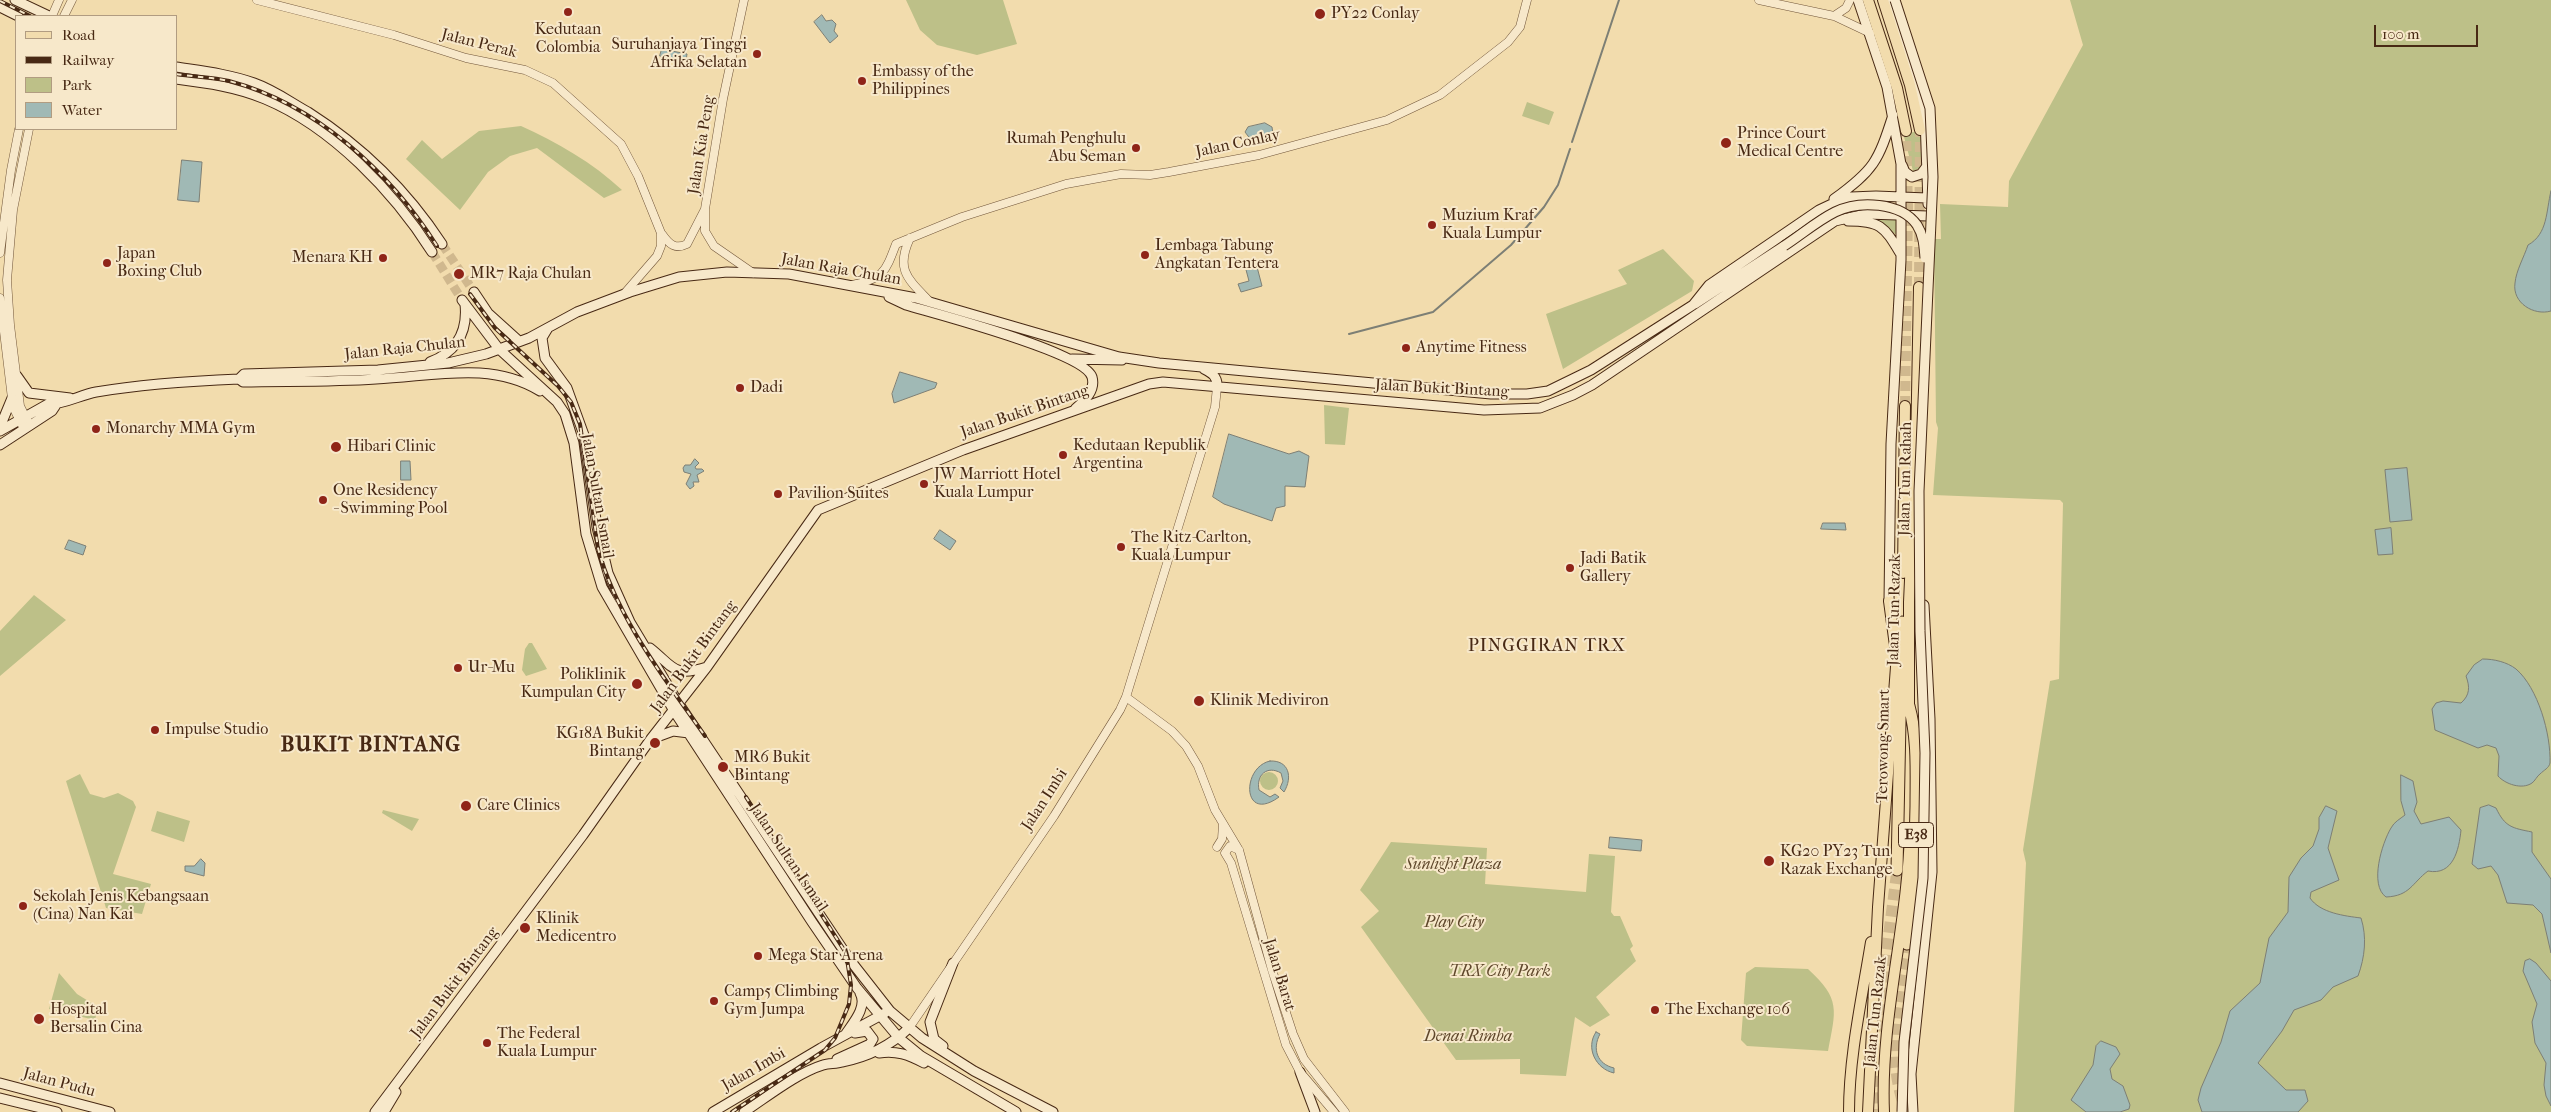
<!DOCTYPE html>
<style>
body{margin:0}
#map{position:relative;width:2551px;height:1112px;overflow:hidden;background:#f2dcad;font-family:"IM FELL French Canon",serif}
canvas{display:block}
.legend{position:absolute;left:15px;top:15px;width:162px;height:115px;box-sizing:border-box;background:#f7e8ca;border:1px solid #b19c81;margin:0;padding:6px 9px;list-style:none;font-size:15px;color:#482914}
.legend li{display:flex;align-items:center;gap:10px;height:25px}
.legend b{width:25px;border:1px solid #b19c81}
.scale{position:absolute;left:2374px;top:25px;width:104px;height:22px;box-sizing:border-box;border:2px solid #482914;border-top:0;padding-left:6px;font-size:15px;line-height:18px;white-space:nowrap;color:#482914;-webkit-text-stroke:4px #f7e8ca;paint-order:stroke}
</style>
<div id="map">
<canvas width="2551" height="1112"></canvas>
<ul class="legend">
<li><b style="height:6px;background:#f2dcad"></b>Road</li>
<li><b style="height:6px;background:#482914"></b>Railway</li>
<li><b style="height:14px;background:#bdc088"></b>Park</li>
<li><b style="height:14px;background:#a0b9b5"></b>Water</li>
</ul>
<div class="scale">100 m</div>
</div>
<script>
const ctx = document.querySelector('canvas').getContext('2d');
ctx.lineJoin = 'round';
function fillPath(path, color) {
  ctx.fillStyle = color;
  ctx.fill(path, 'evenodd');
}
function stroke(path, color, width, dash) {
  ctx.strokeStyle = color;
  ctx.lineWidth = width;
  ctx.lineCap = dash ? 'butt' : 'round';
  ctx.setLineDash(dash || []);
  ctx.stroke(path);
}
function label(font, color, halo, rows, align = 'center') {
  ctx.font = font + ' "IM FELL French Canon",serif';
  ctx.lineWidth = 4;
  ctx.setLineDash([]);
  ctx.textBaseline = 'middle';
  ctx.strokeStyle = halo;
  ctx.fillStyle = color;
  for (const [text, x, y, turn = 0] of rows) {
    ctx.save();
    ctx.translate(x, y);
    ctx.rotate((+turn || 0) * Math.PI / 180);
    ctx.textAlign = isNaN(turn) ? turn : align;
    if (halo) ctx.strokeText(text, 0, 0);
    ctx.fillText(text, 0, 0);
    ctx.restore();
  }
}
const green = new Path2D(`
 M906,0H1003L1017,44L977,55L937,45L920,30Z
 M2070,0H2551V1112H2014L2026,863L2023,850L2050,681L2059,679L2063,503L2060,500L1933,495L1938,428L1936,422L1934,239H1941L1940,204L2008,207L2009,181L2083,45Z
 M1527,102L1554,112L1549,125L1522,116Z
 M521,126C557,142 593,163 622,190L604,198L537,148L510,156L488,172L460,210L406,159L422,140L442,159L479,131Z
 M1928,131L1922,168L1913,171L1903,133Z
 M1873,216L1898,219L1897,235L1873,219Z
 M1663,249L1694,281L1692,291L1563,369L1546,314L1627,284L1618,270Z
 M1324,405L1349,408L1345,445L1325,444Z
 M34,595L66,620L0,676V631Z
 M529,643H532L547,669L526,676L522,670L525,649Z
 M1260 781a9 9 0 1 1 18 0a9 9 0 1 1-18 0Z
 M80,774L90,794L104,798L118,793L133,801L136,807L113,874L151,884L142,914L106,908L66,781Z
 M383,810L419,819L412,831L382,813Z
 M157,811L190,821L184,842L151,831Z
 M1391,842L1487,848L1485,884L1586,892L1589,854L1615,856L1611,912L1614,916H1620L1633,946L1630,949L1636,961L1596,997L1610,1015L1590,1027L1575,1017L1566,1076L1520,1074V1059L1456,1060L1361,927L1379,911L1360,890Z
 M1755,967L1808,969C1841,999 1836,1010 1828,1051L1747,1046L1741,1040L1746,973Z
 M59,973L77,994L98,1007L95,1020L49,1009Z`);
const water = new Path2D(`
 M822,15L826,21L832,20L836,24L834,31L838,36L830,43L814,22Z
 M662,49L687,54L686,61L660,56Z
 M1265,123L1272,127L1273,134L1251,140L1245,132L1248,127Z
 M182,160L202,162L199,202L178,200Z
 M2551,191V311C2534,316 2512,303 2515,283C2516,271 2524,257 2528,245C2548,234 2546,211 2551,191Z
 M1256,263L1262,286L1241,292L1238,284L1249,281L1245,266Z
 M900,372L937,383L935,388L894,403L892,394Z
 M1229,434L1289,454L1299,451L1309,456L1305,487L1285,486V506L1276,508L1272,521L1224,504L1213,497Z
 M695,459L699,463L695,467L696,469H702L704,471L697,475L699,482H693L694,486L690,489L686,484L691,474L684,472L683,468L685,465H690Z
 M401,461H410L411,480H401Z
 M2407,468L2412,520L2390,522L2385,470Z
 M1823,523H1845L1846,530L1821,529Z
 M2391,528L2393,554L2378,555L2375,530Z
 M940,530L956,541L950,550L934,539Z
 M69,540L86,546L83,555L65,549Z
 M2483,659C2494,659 2507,662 2516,669C2538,688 2551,734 2550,763C2549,768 2544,770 2540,774C2537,776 2535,781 2532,783C2522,790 2505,784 2498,776L2499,756L2496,748L2487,745L2478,748L2435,730L2432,709L2436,703L2443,701L2461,703C2470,695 2470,687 2466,676L2474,665Z
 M1270,761C1289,760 1293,777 1284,792L1280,788L1283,781L1281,773C1267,765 1256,775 1259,790L1270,797L1275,794L1279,797C1242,824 1241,767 1270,761Z
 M2401,775L2413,781L2417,802L2414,811L2421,824L2449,817L2461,830C2459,850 2453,876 2428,871C2412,883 2410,896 2386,897C2369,885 2382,843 2391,828C2394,822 2400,819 2405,815L2401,801Z
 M2489,805L2496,808C2505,827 2512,828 2532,832V852L2551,879V953L2542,914L2533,905L2507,903L2498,875L2491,866L2478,869L2472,864L2480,808Z
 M2326,806L2337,811L2328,848L2339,880L2311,892L2310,898C2320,913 2345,916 2361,918C2367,937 2365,957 2358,976L2333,987L2321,1000L2294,1010L2282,1031L2258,1063L2286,1090H2305L2308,1101L2298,1112H2202L2198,1100L2201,1088L2221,1042L2230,1011L2260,983L2269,938L2288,912L2289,877L2301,858L2313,846L2319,829V818Z
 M1610,837L1642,840L1641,851L1609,848Z
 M201,859L205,863L204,876L185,871V866H194Z
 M2530,959L2536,963L2551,981V1106L2546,1096L2544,1085L2546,1063L2535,1043L2532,1022L2537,1004L2523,971L2525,961Z
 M1596,1032L1600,1034C1592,1049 1597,1064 1614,1068V1073C1596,1069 1585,1048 1596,1032Z
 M2101,1041L2116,1047L2120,1054L2110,1069L2112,1079L2123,1086L2130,1105L2129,1109L2120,1112H2086L2071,1100L2093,1065L2096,1046Z`);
const stream = new Path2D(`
 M1572,142L1619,0
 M1349,334L1433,312L1511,245L1544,207L1558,185L1570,149`);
const secondaryTunnel = new Path2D(`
 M442,244L474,292
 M432,252L462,300`);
const primaryTunnel = new Path2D(`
 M1919,287L1920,130
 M1905,406L1908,207L1906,131`);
const motorwayTunnel = new Path2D(`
 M1876,1031L1897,870
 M1873,1076L1875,1112
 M1902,1100C1886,1047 1900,997 1907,944`);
const tertiary = new Path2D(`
 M257,0L394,35L466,58L525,70L553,83L621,144L638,176L661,233V246L657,256L624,294
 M744,0L723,99L705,209V231L714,246L753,273
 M1759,0L1834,16L1870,33
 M52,16L59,0
 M64,16L72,0
 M1834,16L1846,8L1850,0
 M662,234C669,244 675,250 687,244L704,211
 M910,238C895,270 908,279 930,302
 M0,253L11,170L19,129
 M852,285C883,279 885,273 896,244L962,217L1066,184L1121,174L1150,175L1169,172L1259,155L1387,120L1440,95L1508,42L1520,27L1527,0
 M0,298L13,407L24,429
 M28,422L20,406L10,325L7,280L13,210L29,129
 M1126,697L1172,731L1186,746L1198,766L1215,810L1239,850L1272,970L1293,1034L1304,1059L1345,1112
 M1217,847L1222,839L1223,824
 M1239,850L1230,846L1225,853L1231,863L1286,1045L1300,1072L1334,1112
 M909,1028L1054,816L1120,710L1126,697L1215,407L1217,387`);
const secondary = new Path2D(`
 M15,0L49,16
 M1858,0L1887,87L1901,164V260L1891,444L1889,601
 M1889,0L1925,117L1928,204
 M0,7L18,16
 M176,67C202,71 229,74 254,83C274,90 290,102 308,112C363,147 406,189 442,244
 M176,79C207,83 237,87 265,99C332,127 394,192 432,252
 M1902,165L1905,172L1912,177L1921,174L1927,166
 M1834,199C1874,170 1878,162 1893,115
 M1848,221C1880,221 1884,226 1900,253
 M474,292L488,313L519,341
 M889,297L906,305C936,314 1084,352 1092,377C1096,391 1084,401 1075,409
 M462,300L499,349L557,402L565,414L574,443L586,534L602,587L674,711L812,922L857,988L899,1038L921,1056L1016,1112
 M1695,304L1784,246
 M548,328L542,338L545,358L567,388L584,435L597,527L608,573L630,622L679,704L850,960L890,1011L922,1038L974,1071L1053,1112
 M1072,359L1122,360
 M430,362C456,352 468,333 465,304
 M1204,369C1212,373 1218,377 1217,387
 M17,376L29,393L70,398
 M239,379L244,374L378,370L448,363L486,354L529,338L577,312L630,292L679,277L727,272L789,274L916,298L1119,357L1159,363L1491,394H1527L1548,391L1591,370L1693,305L1709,285L1819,210L1836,202L1851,197L1876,196L1927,198
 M0,427L12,398
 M0,431L48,404C63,405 80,395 96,392C143,384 191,381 239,379L243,382C287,381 332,382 376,379C431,377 490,360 540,391
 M0,445L52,411L56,405
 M650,648C674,667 673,678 707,667
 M654,738L673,731L689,733
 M845,1035C852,1024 868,1007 860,993
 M943,1046L934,1039L930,1022L953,963
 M879,1053C896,1050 909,1055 924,1063
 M837,1059L870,1044L873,1039L867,1031L855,1033
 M1300,1072L1315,1112
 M0,1083L110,1112
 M0,1098L57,1112
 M375,1112L583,835L650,740L707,667L818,510L963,450L1149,384L1163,382L1484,410L1540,408L1573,395L1592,385L1835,221L1866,214L1928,216
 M384,1112L396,1092
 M713,1112L821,1048L885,1013
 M744,1112C767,1097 797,1073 823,1065C829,1063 836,1064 842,1062C868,1057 890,1046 909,1028
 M1913,1112L1911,1074L1932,872L1930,719L1924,605`);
const primary = new Path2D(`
 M1868,0L1897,88L1906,131
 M1883,0L1910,85L1920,130
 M1903,573L1905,406
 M1889,601L1895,646
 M1909,713V602L1916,449L1919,287
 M1849,1112C1849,1056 1862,998 1871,942
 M1868,1112L1878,907L1898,640
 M1884,1112C1880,1017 1908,925 1910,830`);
const motorway = new Path2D(`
 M1897,870L1902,622
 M1907,944C1914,898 1915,851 1916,806C1916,772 1918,739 1909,706`);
const rail = new Path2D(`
 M0,1L30,16
 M176,74C194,77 212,77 229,81C316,104 390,172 437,246
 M470,294L495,328L558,386L571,402L580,424L598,548C616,617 665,679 705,736
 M732,1112L825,1050L835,1038L849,1004L851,985L846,953L746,797`);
const secondaryBridge = new Path2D(`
 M1895,0L1930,108L1933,177L1919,491L1920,631L1925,753L1923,878L1904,1042L1902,1112
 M1784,246C1801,235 1817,221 1835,212C1859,200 1901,202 1917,225C1924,236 1924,247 1925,258`);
const markers = [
 [568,12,5,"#8f2418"],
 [1320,14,6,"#8f2418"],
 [757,54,5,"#8f2418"],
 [862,81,5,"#8f2418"],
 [1726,143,6,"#8f2418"],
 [1136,148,5,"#8f2418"],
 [1432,225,5,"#8f2418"],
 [1145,255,5,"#8f2418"],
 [383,258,5,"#8f2418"],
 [107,263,5,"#8f2418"],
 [459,274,6,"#8f2418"],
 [1406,348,5,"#8f2418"],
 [740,388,5,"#8f2418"],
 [96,429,5,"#8f2418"],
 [336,447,6,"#8f2418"],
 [1063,455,5,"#8f2418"],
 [924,484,5,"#8f2418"],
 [778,494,5,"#8f2418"],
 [323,500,5,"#8f2418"],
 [1121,547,5,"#8f2418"],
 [1570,568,5,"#8f2418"],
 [458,668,5,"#8f2418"],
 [637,684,6,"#8f2418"],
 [1199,701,6,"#8f2418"],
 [155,730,5,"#8f2418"],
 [655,743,6,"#8f2418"],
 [723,767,6,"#8f2418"],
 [466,806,6,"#8f2418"],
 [1769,861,6,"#8f2418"],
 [23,906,5,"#8f2418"],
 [525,928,6,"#8f2418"],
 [758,956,5,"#8f2418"],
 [714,1001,5,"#8f2418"],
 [1655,1010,5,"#8f2418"],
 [39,1019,6,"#8f2418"],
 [487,1043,5,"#8f2418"]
];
const shields = [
 [1916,835,35]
];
const shieldNames = [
 ["E38",1916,835]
];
const poiNames = [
 ["PY22 Conlay",1331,14],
 ["Kedutaan",568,30,"center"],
 ["Colombia",568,48,"center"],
 ["Suruhanjaya Tinggi",747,45,"right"],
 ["Afrika Selatan",747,63,"right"],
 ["Embassy of the",872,72],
 ["Philippines",872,90],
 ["Prince Court",1737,134],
 ["Medical Centre",1737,152],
 ["Rumah Penghulu",1126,139,"right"],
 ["Abu Seman",1126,157,"right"],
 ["Muzium Kraf",1442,216],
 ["Kuala Lumpur",1442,234],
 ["Lembaga Tabung",1155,246],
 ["Angkatan Tentera",1155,264],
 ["Japan",117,254],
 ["Boxing Club",117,272],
 ["Menara KH",373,258,"right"],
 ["MR7 Raja Chulan",470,274],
 ["Anytime Fitness",1416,348],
 ["Dadi",750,388],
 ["Monarchy MMA Gym",106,429],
 ["Kedutaan Republik",1073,446],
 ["Argentina",1073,464],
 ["Hibari Clinic",347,447],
 ["JW Marriott Hotel",934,475],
 ["Kuala Lumpur",934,493],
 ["One Residency",333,491],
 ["- Swimming Pool",333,509],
 ["Pavilion Suites",788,494],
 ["The Ritz-Carlton,",1131,538],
 ["Kuala Lumpur",1131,556],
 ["Jadi Batik",1580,559],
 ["Gallery",1580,577],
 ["Ur-Mu",468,668],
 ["Poliklinik",626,675,"right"],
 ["Kumpulan City",626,693,"right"],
 ["Klinik Mediviron",1210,701],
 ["Impulse Studio",165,730],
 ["KG18A Bukit",644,734,"right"],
 ["Bintang",644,752,"right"],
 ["MR6 Bukit",734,758],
 ["Bintang",734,776],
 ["Care Clinics",477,806],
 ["KG20 PY23 Tun",1780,852],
 ["Razak Exchange",1780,870],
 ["Sekolah Jenis Kebangsaan",33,897],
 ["(Cina) Nan Kai",33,915],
 ["Klinik",536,919],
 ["Medicentro",536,937],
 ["Mega Star Arena",768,956],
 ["Camp5 Climbing",724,992],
 ["Gym Jumpa",724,1010],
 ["Hospital",50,1010],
 ["Bersalin Cina",50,1028],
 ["The Exchange 106",1665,1010],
 ["The Federal",497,1034],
 ["Kuala Lumpur",497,1052]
];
const streetNames = [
 ["Jalan Perak",479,44,14],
 ["Jalan Conlay",1238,144,-12],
 ["Jalan Kia Peng",702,145,-81],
 ["Jalan Raja Chulan",841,270,10],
 ["Jalan Raja Chulan",405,349,-6],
 ["Jalan Bukit Bintang",1442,389,3],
 ["Jalan Bukit Bintang",1025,412,-19],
 ["Jalan Tun Rahah",1906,479,-89],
 ["Jalan Sultan Ismail",597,496,80],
 ["Jalan Tun Razak",1895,610,-89],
 ["Jalan Bukit Bintang",694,657,-54],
 ["Terowong Smart",1884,746,-89],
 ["Jalan Imbi",1045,800,-57],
 ["Jalan Sultan Ismail",788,858,56],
 ["Jalan Barat",1279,975,73],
 ["Jalan Bukit Bintang",455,983,-53],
 ["Jalan Tun Razak",1876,1012,-84],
 ["Jalan Imbi",754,1070,-30],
 ["Jalan Pudu",59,1083,15]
];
const parkNames = [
 ["Sunlight Plaza",1453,865],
 ["Play City",1454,923],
 ["TRX City Park",1500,972],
 ["Denai Rimba",1468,1037]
];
const neighbourhoodNames = [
 ["PINGGIRAN TRX",1547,647]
];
const districtNames = [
 ["BUKIT BINTANG",371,746]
];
fillPath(green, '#bdc088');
fillPath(water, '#a0b9b5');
stroke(water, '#7d7f75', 1);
stroke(stream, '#7d7f75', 2);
stroke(secondaryTunnel, '#d0b88e', 9, [9, 4.5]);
stroke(primaryTunnel, '#d0b88e', 10, [10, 5]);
stroke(motorwayTunnel, '#d0b88e', 11, [11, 5.5]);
stroke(tertiary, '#72563a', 9);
stroke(secondary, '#482914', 11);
stroke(primary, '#482914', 12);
stroke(motorway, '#482914', 13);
stroke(tertiary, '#f7e8ca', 8);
stroke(secondary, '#f7e8ca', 9);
stroke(primary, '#f2dcad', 10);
stroke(motorway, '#f2dcad', 11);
stroke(rail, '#482914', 4);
stroke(rail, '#f7e8ca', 2, [5.5]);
stroke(secondaryBridge, '#482914', 11, []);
stroke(secondaryBridge, '#f7e8ca', 9);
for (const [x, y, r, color] of markers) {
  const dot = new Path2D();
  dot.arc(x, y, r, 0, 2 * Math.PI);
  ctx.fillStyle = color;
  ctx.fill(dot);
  stroke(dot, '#f7e8ca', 2);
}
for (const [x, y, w] of shields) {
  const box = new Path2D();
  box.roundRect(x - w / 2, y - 12.5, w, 25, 4);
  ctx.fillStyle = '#f7e8ca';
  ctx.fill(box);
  stroke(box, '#482914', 1);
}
label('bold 15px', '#482914', null, shieldNames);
label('16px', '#482914', '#f7e8ca', poiNames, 'left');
label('16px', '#482914', '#f7e8ca', streetNames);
label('italic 16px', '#5f472b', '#f7e8ca', parkNames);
ctx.letterSpacing = '1px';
label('18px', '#482914', '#f7e8ca', neighbourhoodNames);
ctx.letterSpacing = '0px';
ctx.letterSpacing = '1px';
label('bold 21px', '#482914', '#f7e8ca', districtNames);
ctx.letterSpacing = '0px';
</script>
